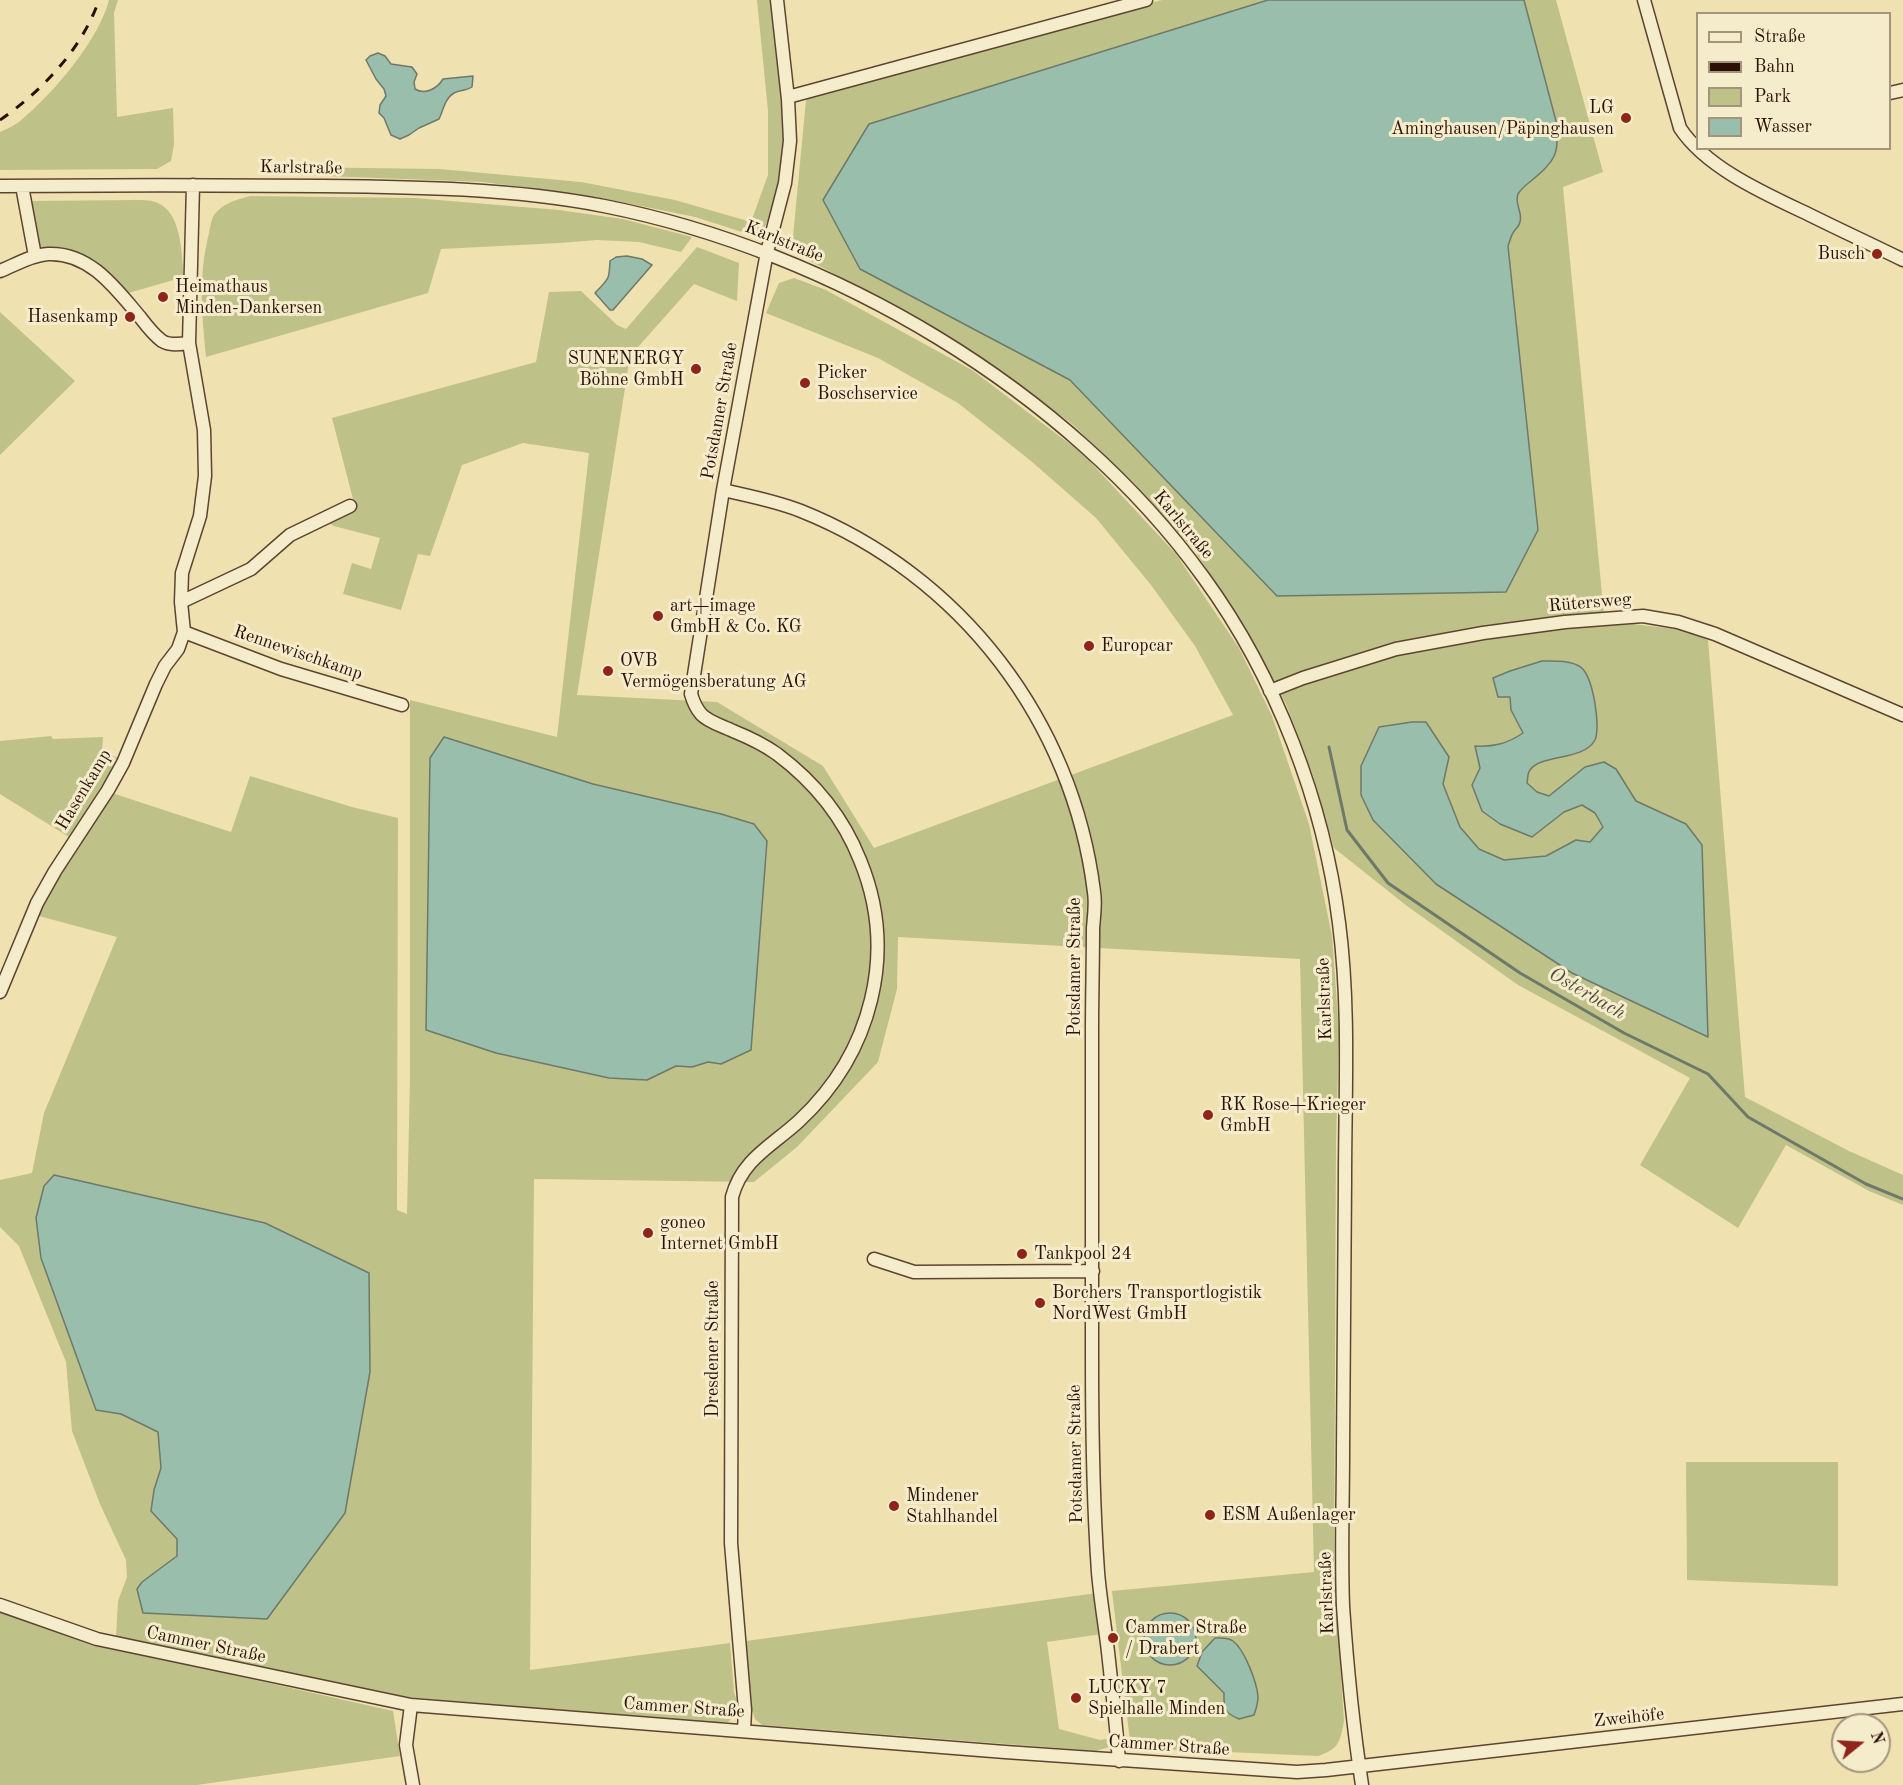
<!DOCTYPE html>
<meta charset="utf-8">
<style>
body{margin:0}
#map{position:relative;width:1903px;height:1785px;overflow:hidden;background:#f0e1b1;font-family:"Old Standard TT",serif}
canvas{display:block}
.legend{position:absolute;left:1696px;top:12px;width:195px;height:138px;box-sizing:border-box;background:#f5eccc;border:2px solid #a4947c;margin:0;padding:8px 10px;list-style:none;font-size:18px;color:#2b1105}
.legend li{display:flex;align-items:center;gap:12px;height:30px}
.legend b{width:30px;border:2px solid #a4947c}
.north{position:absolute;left:1831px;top:1713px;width:60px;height:60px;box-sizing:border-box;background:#f5eccc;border:2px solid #a4947c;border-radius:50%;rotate:72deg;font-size:16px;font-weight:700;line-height:24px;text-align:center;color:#2b1105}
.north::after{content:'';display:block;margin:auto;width:21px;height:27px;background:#8f2418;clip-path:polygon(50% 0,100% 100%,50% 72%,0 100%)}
</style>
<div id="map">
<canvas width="1903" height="1785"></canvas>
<ul class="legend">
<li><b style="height:8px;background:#f5eccc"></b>Straße</li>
<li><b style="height:8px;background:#2b1105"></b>Bahn</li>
<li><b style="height:16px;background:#bec188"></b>Park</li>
<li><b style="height:16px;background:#9abeac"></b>Wasser</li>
</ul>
<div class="north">N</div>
</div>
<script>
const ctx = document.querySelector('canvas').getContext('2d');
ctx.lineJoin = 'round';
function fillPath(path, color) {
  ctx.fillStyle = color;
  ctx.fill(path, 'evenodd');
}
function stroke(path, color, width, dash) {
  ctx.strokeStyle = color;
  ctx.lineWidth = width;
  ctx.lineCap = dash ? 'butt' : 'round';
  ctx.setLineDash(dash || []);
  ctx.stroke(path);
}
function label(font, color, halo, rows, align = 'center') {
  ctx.font = font + ' "Old Standard TT",serif';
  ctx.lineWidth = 6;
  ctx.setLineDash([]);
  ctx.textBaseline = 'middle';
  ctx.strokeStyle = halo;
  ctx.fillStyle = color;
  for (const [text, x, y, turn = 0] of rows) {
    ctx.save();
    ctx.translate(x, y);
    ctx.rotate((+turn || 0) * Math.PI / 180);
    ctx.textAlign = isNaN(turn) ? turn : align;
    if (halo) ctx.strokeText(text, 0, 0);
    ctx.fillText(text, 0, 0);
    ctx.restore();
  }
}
const green = new Path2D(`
 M109,0H118L114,13L117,117L173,108L174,144L171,161L157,169L0,170V132C7,129 15,125 20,121C52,95 99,40 109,0Z
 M757,0H772L784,113V150L781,177L773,210L764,228L756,233H745L695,217L607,199L483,182L298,175L292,167L440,169L581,182L675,200L751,222L768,175V111Z
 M1162,0H1268L869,124L860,269L1070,380L1277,596L1538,530L1508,246L1512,234L1520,224L1517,203L1518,194L1525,186L1549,166L1558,141L1556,121L1524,0H1556L1603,172L1563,187L1604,615L1607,625L1632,624L1684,630L1708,640L1745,1097L1849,1151L1903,1175V1205L1869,1191L1786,1145L1738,1228L1640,1165L1690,1078L1518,985L1407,906L1334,848L1313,776L1286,704L1246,629L1194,550L1135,484L1072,424L1017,383L925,324L796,253L792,247L806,100L811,95ZM1510,697L1588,748L1535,764L1528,772L1527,783L1537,792L1549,796L1616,769L1636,801L1686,824L1702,845L1707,1037L1572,973L1436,884L1426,722L1449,757L1443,783L1460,827L1479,849L1503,860L1546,856L1576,840L1590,842L1603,827L1595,813L1582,805L1564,812L1532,837L1472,785L1491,747L1510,742L1523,734L1511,710Z
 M250,196L414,198L559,210L623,219L692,237L681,252L639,242L597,240L559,243L441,249L428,293L206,357C202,314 198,276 209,233C210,228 211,220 214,215C223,203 236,200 250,196Z
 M138,200C142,200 148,200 152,201C183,208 181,254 184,277L125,294L103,271L40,252L29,201Z
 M697,247L739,263L737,301L694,284L630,356L577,695L717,702L823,766L874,848L1233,715L1195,646L1151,585L1096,518L1031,461L958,403L878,358L766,313L779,283L794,278L826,290L972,370L1083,454L1176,554L1239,648L1272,716L1309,824L1332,936L1339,1031L1336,1144L1334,1573L1344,1721C1340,1742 1339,1749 1318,1756L1136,1748L1130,1741L1112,1591L1314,1572L1300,959L898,937L897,989L878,1062L797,1147L754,1182L534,1179L530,1670L730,1643L734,1692L738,1705L735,1715L728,1722L703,1723L383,1695L116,1636L118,1601L127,1577L126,1560L100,1504L72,1431L66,1362L19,1246L0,1227V1180L32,1173L44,1113L117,937L39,916L49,891L112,793L231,832L250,776L352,807L398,818L397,1210L407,1214L410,1078V700L557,737L589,453L523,443L462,465L430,556L418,554L401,610L343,594L352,563L371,569L380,538L334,526L321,519L354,503L332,418L536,362L549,292L581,291L617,325L626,329ZM370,1372L143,1612L137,1589L142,1582L177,1556V1539L151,1511L154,1490L161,1468L158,1431L121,1414Z
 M0,312L75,381L0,455Z
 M51,736L53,739L103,737L102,750L119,759L69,837L0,794V741Z
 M1686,1462H1838V1586L1687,1580Z
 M1097,1593L1102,1634L1047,1642L1059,1729L1100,1740L1114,1738L1109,1747L1096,1751L762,1725L755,1719L751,1707L746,1641Z
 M0,1610L109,1647L393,1711L400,1756L197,1785H0Z`);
const water = new Path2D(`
 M1268,0H1524L1556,121C1560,154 1556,160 1531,181C1527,184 1521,189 1518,194C1514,204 1523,212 1520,222C1519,227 1515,229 1513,233C1510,237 1510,242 1508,246L1538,530L1506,592L1277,596L1070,380L860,269L823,200L869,124Z
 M378,53L385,56L391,64L412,67L417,74L414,82L415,89C425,95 437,89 443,79L473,76L472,87C466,91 460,90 454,93C445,98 443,111 439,119L419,128L409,135L400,139L391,135L384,118L379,113L380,105L386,96L384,89L376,79L366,60L370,56Z
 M627,256L642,259L652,265L613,310H610L595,293C609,278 609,281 610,261L616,257Z
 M1542,661C1555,661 1568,660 1579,666C1593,673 1601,727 1595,740C1584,761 1540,754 1530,770C1527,774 1528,779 1527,783L1537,792L1549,796L1585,767L1604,762L1616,769L1636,801L1686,824L1702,845L1708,1037L1572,973L1436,884L1373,820L1361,795V766L1379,727L1412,722H1426L1449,757L1443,784L1460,827L1479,849L1504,860L1546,856L1576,840L1590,842L1603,827L1595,813L1582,805L1564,812L1532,837L1500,824L1482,811L1472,785L1480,768L1475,746C1493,747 1507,744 1523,733L1511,710L1510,697H1498L1493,678L1510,671Z
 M444,737L593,784L721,814L754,824L767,841L751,1050L721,1064L708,1062L692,1067L676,1066L647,1080L609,1078L496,1053L426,1030L430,758Z
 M54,1175L265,1223L369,1273L370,1372L345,1513L267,1619L143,1613L137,1589L142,1582L177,1556V1539L151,1511L154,1490L161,1468L158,1432L121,1414L96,1410L41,1258L36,1218L44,1186Z
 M1144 1639a26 26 0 1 1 52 0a26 26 0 1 1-52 0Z
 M1215,1638C1222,1638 1228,1637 1233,1641C1245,1650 1257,1683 1258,1697C1258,1704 1256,1709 1254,1715L1239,1719C1223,1712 1224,1709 1224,1693L1197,1666L1202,1652Z`);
const stream = new Path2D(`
 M1329,747L1347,830L1388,883L1520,973L1624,1033L1708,1074L1748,1117L1866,1184L1903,1199`);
const minor = new Path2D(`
 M1644,0L1680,128C1707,169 1768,195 1812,216C1842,231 1873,245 1903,260
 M1890,93L1903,90
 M788,97L1146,0
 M0,186C107,185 215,185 322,186C417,187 511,188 604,206C831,251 1068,389 1204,578C1276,677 1324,803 1339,923C1350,1008 1345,1095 1345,1180C1344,1271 1343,1361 1343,1451C1343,1502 1341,1554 1343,1606C1347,1665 1353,1726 1362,1785
 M22,186L35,256
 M0,271C15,265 31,255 48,254C90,252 116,289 140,317C146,325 154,335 162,341C170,346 181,344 189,343
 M723,490C749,496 776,501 801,511C961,575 1073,721 1094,892C1096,904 1094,916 1093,928C1093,963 1092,997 1092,1031C1092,1140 1093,1250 1092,1360C1092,1431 1093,1501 1098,1572C1100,1598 1105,1625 1108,1652C1112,1688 1116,1724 1119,1761
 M181,602L251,569L290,535L350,506
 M184,632L281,669L402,705
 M1270,691L1303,678L1396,649L1483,633L1565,622L1643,616L1678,622L1715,634L1903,715
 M0,992L37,903L55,871L108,790L123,763L156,684L165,666L178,649L184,632L181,602L182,573L200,516L205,476L204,430L189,343L193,185
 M874,1259L914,1272L1093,1271
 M0,1605L97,1639L411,1705L1005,1752L1297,1772L1326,1770L1903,1704
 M411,1705L406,1745L413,1785
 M744,1731L745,1710L731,1543L732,1197C742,1159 772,1146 799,1121C872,1053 898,952 860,860C843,817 813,781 777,754C763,744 748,737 733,731C723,726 708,722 701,714C696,708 693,701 691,694L723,490L753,328L767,252L785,183L790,141L788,99L777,0`);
const rail = new Path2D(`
 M0,120C42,91 82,49 99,0`);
const markers = [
 [1626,118,6,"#8f2418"],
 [1877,254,6,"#8f2418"],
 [163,297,6,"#8f2418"],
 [130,317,6,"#8f2418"],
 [696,369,6,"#8f2418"],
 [805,383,6,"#8f2418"],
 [658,616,6,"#8f2418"],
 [1089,646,6,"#8f2418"],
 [608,671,6,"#8f2418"],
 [1208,1115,6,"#8f2418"],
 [648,1233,6,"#8f2418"],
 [1022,1254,6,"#8f2418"],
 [1040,1303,6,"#8f2418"],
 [894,1506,6,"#8f2418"],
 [1210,1515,6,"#8f2418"],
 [1113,1638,6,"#8f2418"],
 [1076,1698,6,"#8f2418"]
];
const poiNames = [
 ["LG",1614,108,"right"],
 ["Aminghausen/Päpinghausen",1614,129,"right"],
 ["Busch",1865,254,"right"],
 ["Heimathaus",175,287],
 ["Minden-Dankersen",175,308],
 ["Hasenkamp",118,317,"right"],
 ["SUNENERGY",684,359,"right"],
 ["Böhne GmbH",684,380,"right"],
 ["Picker",817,373],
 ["Boschservice",817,394],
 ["art+image",670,606],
 ["GmbH & Co. KG",670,627],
 ["Europcar",1101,646],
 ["OVB",620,661],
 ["Vermögensberatung AG",620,682],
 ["RK Rose+Krieger",1220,1105],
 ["GmbH",1220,1126],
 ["goneo",660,1223],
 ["Internet GmbH",660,1244],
 ["Tankpool 24",1034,1254],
 ["Borchers Transportlogistik",1052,1293],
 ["NordWest GmbH",1052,1314],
 ["Mindener",906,1496],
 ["Stahlhandel",906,1517],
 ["ESM Außenlager",1222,1515],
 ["Cammer Straße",1125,1628],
 ["/ Drabert",1125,1649],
 ["LUCKY 7",1088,1688],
 ["Spielhalle Minden",1088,1709]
];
const streetNames = [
 ["Karlstraße",301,168,1],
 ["Karlstraße",784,242,22],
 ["Potsdamer Straße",720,411,-80],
 ["Karlstraße",1183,525,50],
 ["Rütersweg",1590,603,-5],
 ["Rennewischkamp",298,653,19],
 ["Hasenkamp",84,790,-59],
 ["Potsdamer Straße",1075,967,-90],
 ["Karlstraße",1325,999,-92],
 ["Dresdener Straße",713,1349,-90],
 ["Potsdamer Straße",1076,1454,-91],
 ["Karlstraße",1327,1593,-92],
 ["Cammer Straße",206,1645,12],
 ["Cammer Straße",684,1708,4],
 ["Zweihöfe",1629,1718,-6],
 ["Cammer Straße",1169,1746,4]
];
const waterNames = [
 ["Osterbach",1587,994,30]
];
fillPath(green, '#bec188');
fillPath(water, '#9abeac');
stroke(water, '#6e7969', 1.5);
stroke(stream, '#6e7969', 3);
stroke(minor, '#5c4530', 15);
stroke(minor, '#f5eccc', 12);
stroke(rail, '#2b1105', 3, [10, 10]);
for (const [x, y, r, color] of markers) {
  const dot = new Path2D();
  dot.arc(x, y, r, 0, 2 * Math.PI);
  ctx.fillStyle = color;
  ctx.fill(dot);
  stroke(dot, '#f5eccc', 2);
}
label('18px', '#2b1105', '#f5eccc', poiNames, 'left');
label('18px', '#2b1105', '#f5eccc', streetNames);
label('italic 20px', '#524e3f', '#f5eccc', waterNames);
</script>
